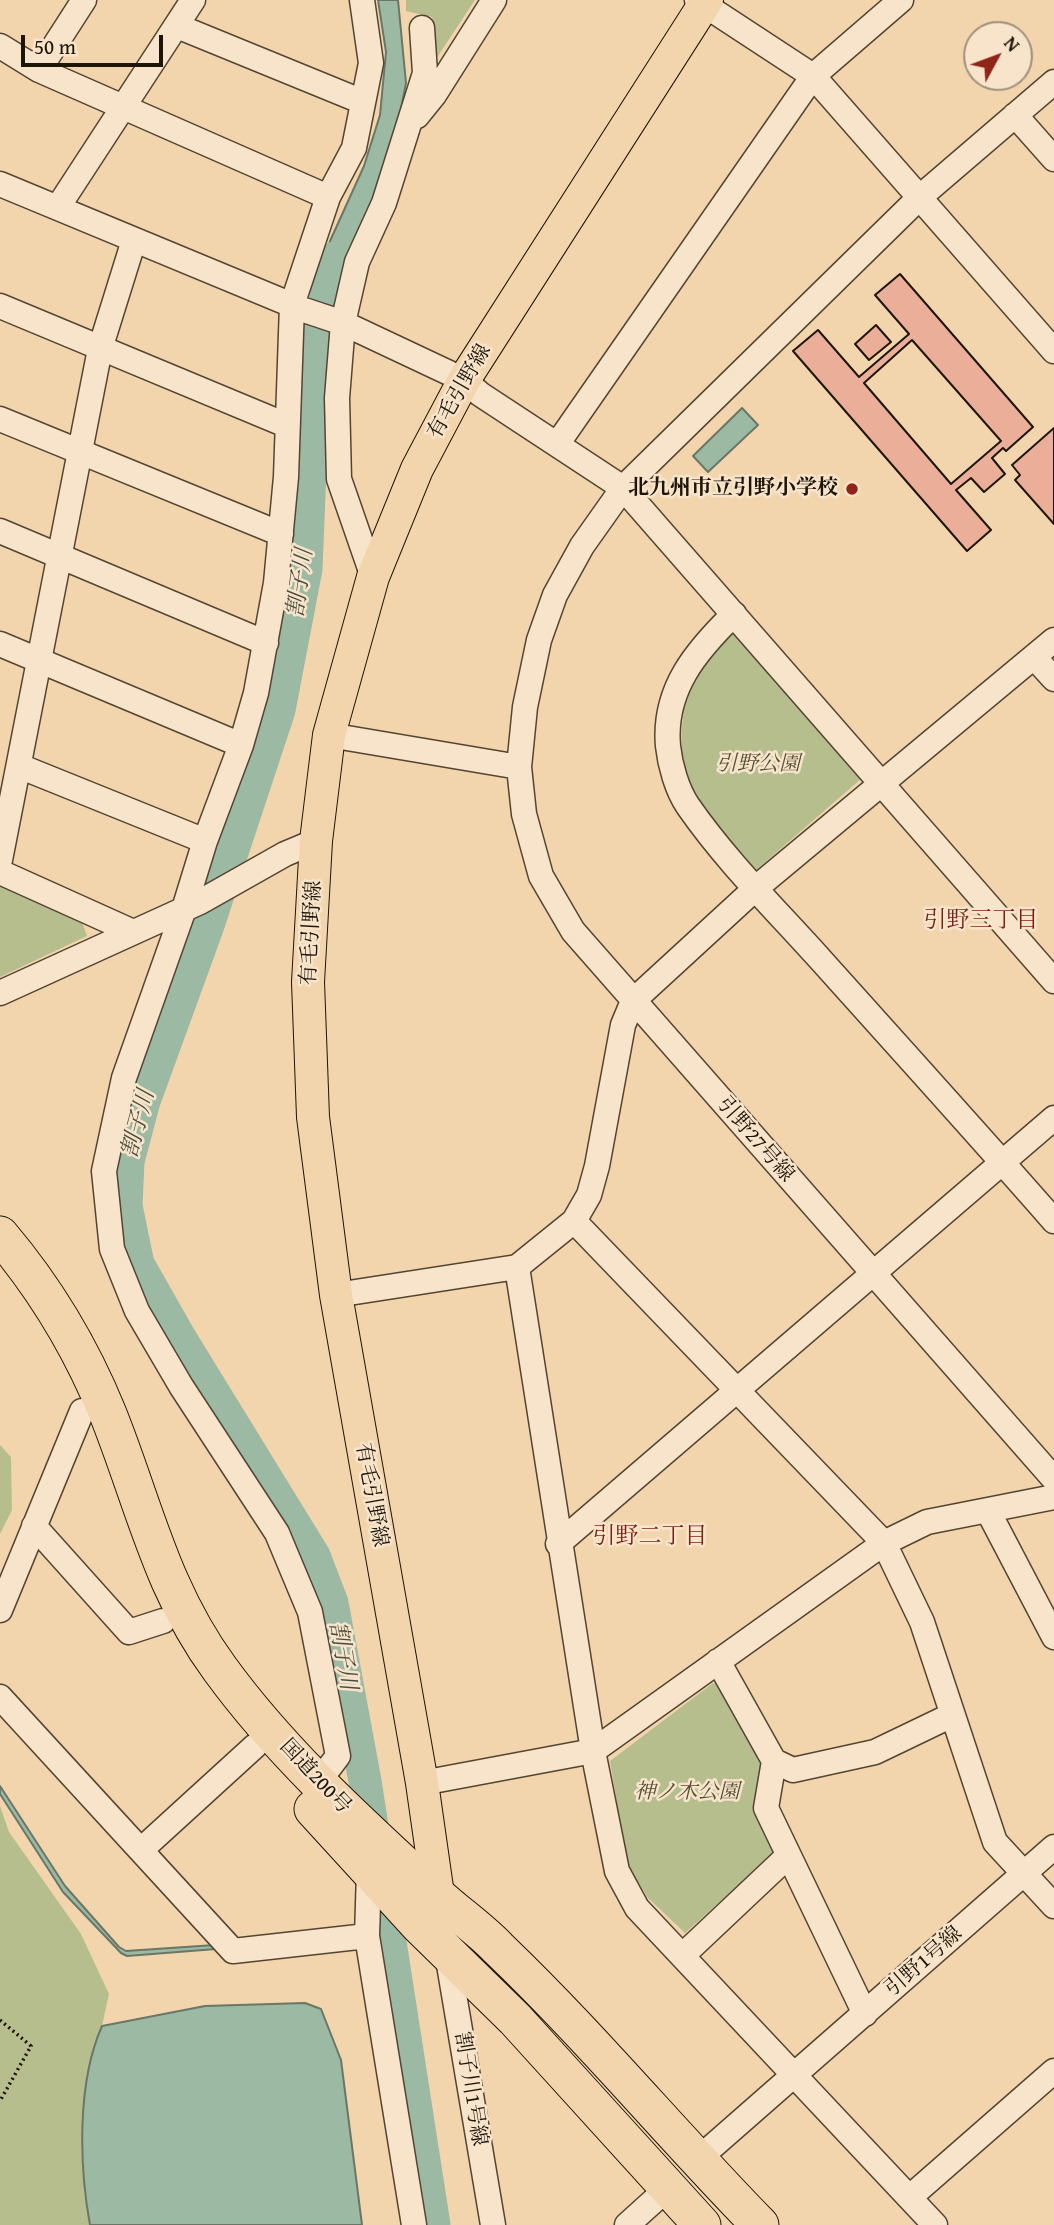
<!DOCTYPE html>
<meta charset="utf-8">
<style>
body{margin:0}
#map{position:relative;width:1054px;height:2225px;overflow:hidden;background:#f2d5ad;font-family:"Gentium Book Plus",serif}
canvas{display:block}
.north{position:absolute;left:963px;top:21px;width:70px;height:70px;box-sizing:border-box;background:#f7e4ca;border:2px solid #a0917d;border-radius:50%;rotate:49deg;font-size:19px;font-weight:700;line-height:28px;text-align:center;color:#1e1509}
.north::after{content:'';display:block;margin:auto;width:24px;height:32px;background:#8f2418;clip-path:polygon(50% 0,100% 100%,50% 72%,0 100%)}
.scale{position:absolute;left:21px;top:35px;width:142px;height:32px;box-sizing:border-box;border:4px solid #1e1509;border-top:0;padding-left:9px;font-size:21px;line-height:24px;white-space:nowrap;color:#1e1509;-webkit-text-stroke:5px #f7e4ca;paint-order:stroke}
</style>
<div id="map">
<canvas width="1054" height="2225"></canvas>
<div class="north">N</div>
<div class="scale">50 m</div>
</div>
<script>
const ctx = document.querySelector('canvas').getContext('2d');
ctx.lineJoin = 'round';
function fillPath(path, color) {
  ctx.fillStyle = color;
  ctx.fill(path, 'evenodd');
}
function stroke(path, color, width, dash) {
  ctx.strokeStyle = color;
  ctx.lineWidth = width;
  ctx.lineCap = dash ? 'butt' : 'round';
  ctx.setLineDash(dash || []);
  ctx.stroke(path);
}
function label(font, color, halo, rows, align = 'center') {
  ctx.font = font + ' "Gentium Book Plus","Noto Serif JP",serif';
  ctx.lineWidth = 5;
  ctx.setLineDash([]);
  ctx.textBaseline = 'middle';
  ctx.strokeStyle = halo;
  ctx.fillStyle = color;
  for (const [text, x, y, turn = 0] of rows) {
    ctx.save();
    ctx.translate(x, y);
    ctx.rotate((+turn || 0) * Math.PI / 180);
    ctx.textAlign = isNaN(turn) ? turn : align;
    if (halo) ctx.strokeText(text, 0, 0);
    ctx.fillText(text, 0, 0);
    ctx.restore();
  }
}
const green = new Path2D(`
 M406,0H475L436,59L432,17L406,11Z
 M736,633L862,778L755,871C711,818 674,790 683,717C684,704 686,686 693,675C700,660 717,646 728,634Z
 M0,886L82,922L87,936L0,977Z
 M0,1445L11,1457L12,1510L0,1534Z
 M713,1683L723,1685L760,1756L776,1851L685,1933L648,1898L627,1864L610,1761Z
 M0,1806L9,1832L81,1934L109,1994L102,2026L93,2047L84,2191L90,2225H0Z`);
const water = new Path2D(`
 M378,0H398L406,83L394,145L337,306L314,295L330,241L364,166L380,115L386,52Z
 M742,408L758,425L708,472L693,456Z
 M0,1786L65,1886L119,1947L126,1951L215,1945L216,1949L127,1956L121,1953L63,1892L0,1794Z
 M305,2003L321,2009L341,2060L362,2225H90C79,2165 77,2082 102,2026L205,2006Z`);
const river = new Path2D(`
 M335,258L315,347L306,569L279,710L207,928L144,1101L128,1161L126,1206L138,1264L180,1338L314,1556L332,1603L365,1781L434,2225`);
const building = new Path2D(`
 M900,274L1033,427L1006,451L1003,448L992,458L1005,474L984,492L971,478L956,490L991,530L967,551L793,351L818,330L859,377L909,334L875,295ZM912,340L1001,441L951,484L864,383Z
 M876,325L891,342L869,360L855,344Z
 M1054,428V524L1015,480L1020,475L1012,465Z`);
const path = new Path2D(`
 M0,2020L31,2046L0,2101`);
const minor = new Path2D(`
 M697,0L813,76L1054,351
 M177,26L363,102
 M0,46L39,70L328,197
 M39,70L84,0
 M1054,82L920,197L623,488L582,546L555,595L539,640L525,707L519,767L524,814L541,876L573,931L1054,1479
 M1015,115L1054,159
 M417,116L434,95L494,0
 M0,184L304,310L343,323L464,380L480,394L623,488L1054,981
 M58,207L193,0
 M0,306L286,425
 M0,419L281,534
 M558,443L813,76L901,0
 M0,531L266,643
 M373,577L339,479L337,398L343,323L357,262L384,203L425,73L422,28
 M734,614C697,650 663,689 668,746C670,765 677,790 688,806C726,861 776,910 820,959C898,1046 977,1133 1054,1221
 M0,644L241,745
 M1034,657L1054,679
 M329,735L519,767
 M19,766L205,841
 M0,860L100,349L134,240
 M0,872L131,931
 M0,993L200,902L285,854L316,841
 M574,1221L884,1543L922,1622L995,1842L1054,1906
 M517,1267L593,1751L617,1871L637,1908L935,2225
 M336,1295L517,1267L574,1221L589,1195L597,1166L623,1025L633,1001L756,888L1054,640
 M988,1511L1054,1637
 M34,1526L129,1632L163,1621
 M558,1544L1054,1118
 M0,1610L82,1411
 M718,1661L774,1761L766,1808L865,2014
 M0,1697L233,1951L367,1936
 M774,1761L793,1770L875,1752L952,1715
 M319,1781L338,1756L310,1612L277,1533L181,1386L137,1311L112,1249L104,1171L124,1078L184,909L205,841L241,745L256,693L276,583L286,477L292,305L328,197L354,148L371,63L362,0
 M422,1783L593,1751L884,1543L927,1522L1054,1497
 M141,1850L255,1746
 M369,1872L367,1936L414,2225
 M447,1953L493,2225
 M682,1956L788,1856
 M697,2160L1054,1847
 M910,2197L1054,2071
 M627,2225L669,2187`);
const major = new Path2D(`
 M440,1909L422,1783L336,1295L313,1117L308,982L316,841L329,735L373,577L417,469L464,380L707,0`);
const highway = new Path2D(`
 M0,1235C45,1288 82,1350 108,1414C144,1504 161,1589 220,1669C281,1753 360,1824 436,1894C456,1913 479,1928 498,1948C590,2036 671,2134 760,2225
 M313,1809L419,1925L515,2019L702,2225`);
const markers = [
 [852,489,7,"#8f2418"]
];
const streetNames = [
 ["有毛引野線",460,392,-60],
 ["有毛引野線",312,933,-87],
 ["引野27号線",755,1140,49],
 ["有毛引野線",371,1495,80],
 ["国道200号",315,1777,47],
 ["引野1号線",924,1962,-41],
 ["割子川1号線",470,2089,81]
];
const poiNames = [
 ["北九州市立引野小学校",838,489]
];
const parkNames = [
 ["引野公園",758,765],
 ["神ノ木公園",687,1793]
];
const waterNames = [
 ["割子川",301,583,-82],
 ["割子川",139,1124,-75],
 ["割子川",342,1656,80]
];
const neighbourhoodNames = [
 ["引野三丁目",981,921],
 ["引野二丁目",650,1537]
];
fillPath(green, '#b7be8d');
fillPath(water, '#9cb9a4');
stroke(water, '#6a7766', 2);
stroke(river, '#9cb9a4', 33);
fillPath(building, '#ebaf99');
stroke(building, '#1e1509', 2);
stroke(minor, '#534532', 27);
stroke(major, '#1e1509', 34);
stroke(highway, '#1e1509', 39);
stroke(path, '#1e1509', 3.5, [2, 3.5]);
stroke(minor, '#f7e4ca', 24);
stroke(major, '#f2d5ad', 32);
stroke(highway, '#f2d5ad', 37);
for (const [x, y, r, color] of markers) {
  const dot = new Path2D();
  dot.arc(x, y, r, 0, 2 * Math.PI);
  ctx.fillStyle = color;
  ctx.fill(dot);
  stroke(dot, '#f7e4ca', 2.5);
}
label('21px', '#1e1509', '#f7e4ca', streetNames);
label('bold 21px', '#1e1509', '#f7e4ca', poiNames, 'right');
label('italic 21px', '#545037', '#f7e4ca', parkNames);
label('italic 23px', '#4a4e3f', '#f7e4ca', waterNames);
label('23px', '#7a1f14', '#f7e4ca', neighbourhoodNames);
</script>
